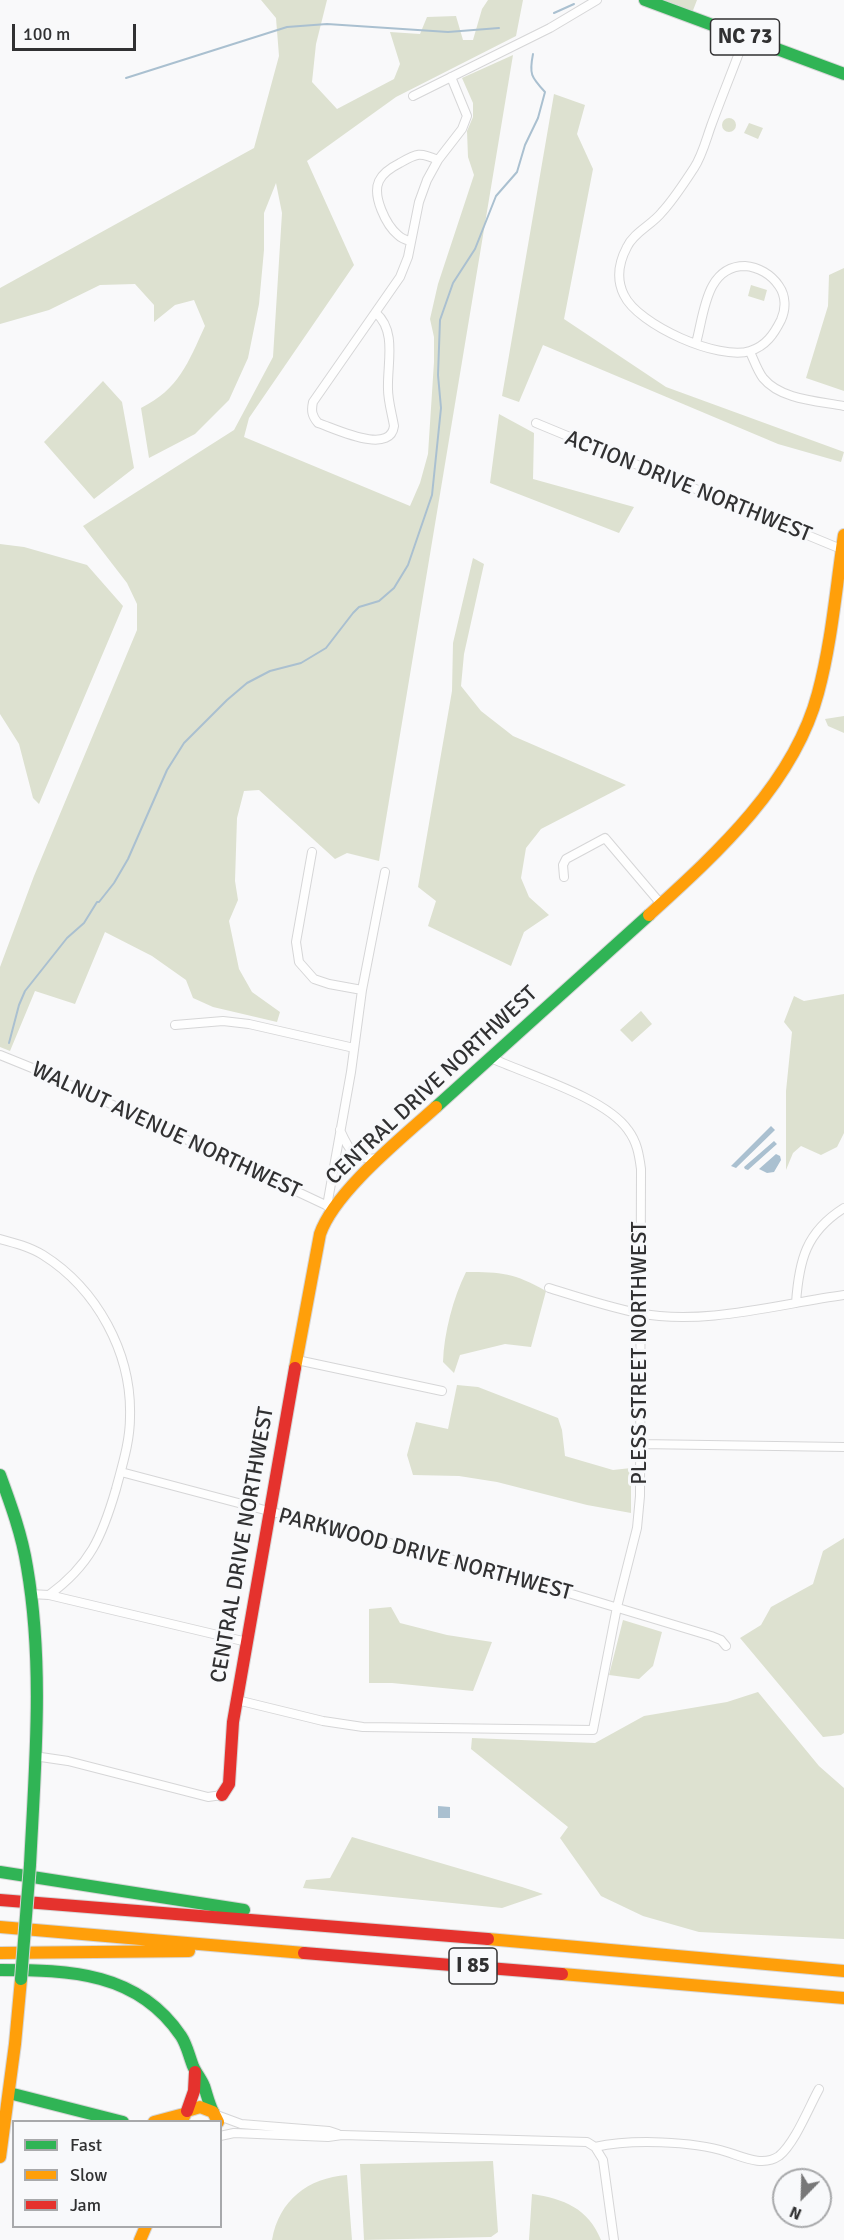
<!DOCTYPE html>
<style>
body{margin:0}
#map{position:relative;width:844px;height:2240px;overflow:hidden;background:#f9f9fa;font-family:Signika,sans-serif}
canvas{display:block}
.legend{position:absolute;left:12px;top:2120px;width:210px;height:108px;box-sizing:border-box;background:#f8f9fb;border:2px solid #a8a9ab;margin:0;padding:8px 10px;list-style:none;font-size:18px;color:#313132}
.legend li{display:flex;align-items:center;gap:12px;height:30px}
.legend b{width:30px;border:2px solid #a8a9ab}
.north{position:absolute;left:772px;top:2168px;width:60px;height:60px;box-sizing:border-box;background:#f8f9fb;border:2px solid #a8a9ab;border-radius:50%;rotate:203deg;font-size:16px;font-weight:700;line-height:24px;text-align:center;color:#313132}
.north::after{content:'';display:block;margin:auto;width:21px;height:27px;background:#777778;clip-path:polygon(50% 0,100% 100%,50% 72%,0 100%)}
.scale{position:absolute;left:12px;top:24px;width:124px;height:27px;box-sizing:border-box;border:3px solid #313132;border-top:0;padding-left:8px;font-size:18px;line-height:21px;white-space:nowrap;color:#313132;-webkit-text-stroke:4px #f8f9fb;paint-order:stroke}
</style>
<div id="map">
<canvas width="844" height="2240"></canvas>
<ul class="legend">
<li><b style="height:8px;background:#30b455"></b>Fast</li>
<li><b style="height:8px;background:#ff9f0a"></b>Slow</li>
<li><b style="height:8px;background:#e5322d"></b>Jam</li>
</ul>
<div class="north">N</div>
<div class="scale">100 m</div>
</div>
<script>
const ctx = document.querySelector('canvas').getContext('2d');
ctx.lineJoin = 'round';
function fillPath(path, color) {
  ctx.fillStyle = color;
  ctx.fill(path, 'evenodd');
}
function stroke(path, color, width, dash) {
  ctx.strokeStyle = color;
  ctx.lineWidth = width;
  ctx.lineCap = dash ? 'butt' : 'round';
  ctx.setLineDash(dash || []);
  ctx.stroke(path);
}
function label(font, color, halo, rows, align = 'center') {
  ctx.font = font + ' Signika,sans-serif';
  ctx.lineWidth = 6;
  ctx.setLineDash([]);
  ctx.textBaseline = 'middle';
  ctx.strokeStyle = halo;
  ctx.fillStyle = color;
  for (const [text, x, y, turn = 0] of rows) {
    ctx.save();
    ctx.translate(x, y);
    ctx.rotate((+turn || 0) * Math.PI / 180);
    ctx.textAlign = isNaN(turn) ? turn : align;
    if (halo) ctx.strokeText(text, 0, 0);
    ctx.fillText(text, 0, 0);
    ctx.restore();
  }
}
const green = new Path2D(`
 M261,0H327L316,44L312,82L337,109L394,79L400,64L390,32L420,34L427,17L456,16L463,40H473L482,9L488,0H523L516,36L396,97L307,161L354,265L249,418L244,437L410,506L420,483L428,454L434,362V337L430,319L438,284L474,175L468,157L467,131L473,117V103L462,78L513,55L379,861L347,853L335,859L259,790L244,791L237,818L235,881L238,900L229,921L239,969L252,992L280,1012L277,1022L213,1007L193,998L186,980L152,956L105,932L75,1004L35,991L10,1051L0,1047V967L34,876L137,630V604L127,583L83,526L234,430L273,357L282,213L276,183L264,213V250L259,304L248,358L229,400L195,434L149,458L141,408C179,389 188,363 205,326L194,300L175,305L154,322V305L135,284L100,285L49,310L0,324V288L254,148L279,56L276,18Z
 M658,0H697L692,13Z
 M554,94L585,105L577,134L593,169L564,319L666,387L844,452L841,462L778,444L543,345L519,402L502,396Z
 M722 125a7 7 0 1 1 14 0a7 7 0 1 1-14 0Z
 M749,123L763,128L758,139L744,133Z
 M844,268V391L806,378L828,306L829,275Z
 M751,285L767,290L764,301L748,296Z
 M103,381L122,402L134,468L94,499L44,442Z
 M499,414L534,433L533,479L634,507L619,533L490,483Z
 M0,544L24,547L87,565L123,606L39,804L33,798L19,744L0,714Z
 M473,558L484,564L464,654L461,686L481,711L513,736L626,785L541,829L526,848L521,878L529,897L549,915L524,932L511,966L428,926L436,901L418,887L452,691L453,643Z
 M844,716V733L828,726L825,719Z
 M844,994V1133L837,1147L821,1155L801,1146L793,1153L786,1170V1091L792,1032L784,1022L794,996L804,1001Z
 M641,1011L652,1024L632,1042L620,1030Z
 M466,1272C502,1272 514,1273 546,1291L531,1347L505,1344L460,1355L454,1373L443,1362C444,1333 453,1298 466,1272Z
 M457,1385L478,1387L558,1418L562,1430L565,1456L613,1470L631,1468V1513L587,1505L497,1482L459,1476L413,1475L407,1455L416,1422L448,1429Z
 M844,1538V1733L841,1735L823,1737L740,1638L761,1625L771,1607L813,1584L823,1551Z
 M391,1607L400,1623L447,1635L492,1642L473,1691L392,1683H369V1609Z
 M623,1620L662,1632L653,1666L639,1679L609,1675Z
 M758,1692L819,1766L844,1788V1939L699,1932L643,1916L601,1896L560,1838L568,1827L471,1749L472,1738L595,1743L644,1716L727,1702Z
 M352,1837L522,1887L543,1894L502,1908L303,1888L306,1880L330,1878Z
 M493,2161L498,2232L491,2237L364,2240L360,2164Z
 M347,2175L352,2240H272C279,2200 308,2178 347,2175Z
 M532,2194C564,2199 588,2208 601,2240H529Z`);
const water = new Path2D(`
 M771,1126L775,1130L736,1168L731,1166Z
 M774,1141L777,1144L748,1170L745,1169L744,1167Z
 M776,1154L780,1156L781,1160L774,1172L767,1173L759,1169Z
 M438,1806L450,1807V1818H438Z`);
const stream = new Path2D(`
 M554,13L574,4
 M126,78L287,27L327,24L448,32L499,28
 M9,1043L19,1005L25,991L67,938L84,923L97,902H99L114,883L128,859L167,770L184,743L227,700L247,683L270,671L301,663L326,648L353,613L359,607L379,601L394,588L408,565L432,495L441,408L438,375L440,320L453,283L475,249L496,196L517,172L525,145L538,118L545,92C531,77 529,74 533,54`);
const street = new Path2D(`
 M413,96L550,28L597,0
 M410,241C406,240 401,238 398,235C386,225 372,196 379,181C383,172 392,167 400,163C417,153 420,152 438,160
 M376,313C397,331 387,364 388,389C388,401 392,414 394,426C390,456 334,428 318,423C312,416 311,411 313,402L400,277L408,257L419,202L427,180L438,160L462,129L467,116L451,77
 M696,343C704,316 705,266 745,266C758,267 771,274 779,286C786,296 786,309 781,320C774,334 766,346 750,351C719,361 638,325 624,295C616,279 619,262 627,247C634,232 652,225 662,212C674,199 684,183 694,168C702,156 706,140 711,126C722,96 734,67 745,37
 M750,352C754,360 757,370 763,378C781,400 818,401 844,406
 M536,423L841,549
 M312,852L296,942L299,962L314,979L329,984L362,990
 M564,877L563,865L566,859L605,838L661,904
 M175,1025L223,1021L249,1024L354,1048
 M0,1055L47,1074L332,1208
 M340,1130C350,1152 354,1161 380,1158
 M327,1206L351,1072L362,990L385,872
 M0,1239C15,1243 30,1247 43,1255C97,1289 132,1353 130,1417C130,1442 122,1466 116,1489C102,1537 90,1565 49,1595
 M549,1288C578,1297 608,1307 638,1313C705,1326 778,1304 844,1295
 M796,1303C799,1260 806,1232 844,1208
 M297,1360L442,1391
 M639,1444L844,1447
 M121,1472L492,1570L711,1636L721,1640L726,1646
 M30,1594L49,1595L247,1642
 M237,1700L323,1721L363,1727L593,1730L617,1607L637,1528L640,1496L641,1169C639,1154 637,1142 628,1130C605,1097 528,1075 491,1058
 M34,1756L68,1761L208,1797L222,1795
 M214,2114L241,2124L329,2131L338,2134
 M220,2136L234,2133L328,2137L342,2135L587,2142L595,2147L603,2160L614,2240
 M595,2147C631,2139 692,2141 727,2152C743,2157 763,2167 779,2156C795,2143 809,2107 819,2089`);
const fast = new Path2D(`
 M645,0L844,74
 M436,1107L649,915
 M0,1475C11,1505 22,1535 27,1567C44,1665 35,1766 30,1865
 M0,1872L244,1910
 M0,1970C70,1970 138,1972 181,2036C187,2045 189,2056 193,2066C196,2073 201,2079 204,2086C207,2095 209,2104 213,2112
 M9,2093L123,2122`);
const slow = new Path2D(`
 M649,915C716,854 794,784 818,693C832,641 836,587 844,535
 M295,1368L320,1234C335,1191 402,1138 436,1107
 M0,1927L304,1953
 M488,1939L844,1971
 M0,1953L189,1951
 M562,1974L844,1998
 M154,2122L184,2114
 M181,2122L187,2111L200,2107L213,2112L218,2122
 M0,2157L15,2044L21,1979
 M140,2240L146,2226`);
const jam = new Path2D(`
 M222,1795L229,1784L233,1722L295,1368
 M0,1900L488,1939
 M304,1953L562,1974
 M187,2111L194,2091L195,2072`);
const fastBridge = new Path2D(`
 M21,1979L30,1865`);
const shields = [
 [745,37,69],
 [473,1966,48]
];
const shieldNames = [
 ["NC 73",745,37],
 ["I 85",473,1966]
];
const streetNames = [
 ["ACTION DRIVE NORTHWEST",688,487,22],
 ["CENTRAL DRIVE NORTHWEST",432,1086,-43],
 ["WALNUT AVENUE NORTHWEST",166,1131,25],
 ["PLESS STREET NORTHWEST",640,1353,-90],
 ["CENTRAL DRIVE NORTHWEST",243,1545,-80],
 ["PARKWOOD DRIVE NORTHWEST",425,1555,15]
];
fillPath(green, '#dde1d0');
fillPath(water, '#aac0d0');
stroke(stream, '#aac0d0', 2);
stroke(street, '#d6d6d7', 10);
stroke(fast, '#d6d6d7', 14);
stroke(slow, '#d6d6d7', 14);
stroke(jam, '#d6d6d7', 14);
stroke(street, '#fefefe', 8);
stroke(fast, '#30b455', 12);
stroke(slow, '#ff9f0a', 12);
stroke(jam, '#e5322d', 12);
stroke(fastBridge, '#d6d6d7', 14, []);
stroke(fastBridge, '#30b455', 12);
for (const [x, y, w] of shields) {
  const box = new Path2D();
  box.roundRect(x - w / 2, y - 18, w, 36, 4.5);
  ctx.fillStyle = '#f8f9fb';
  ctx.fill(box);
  stroke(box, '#313132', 1.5);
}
label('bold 21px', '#313132', null, shieldNames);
label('22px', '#313132', '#f8f9fb', streetNames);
</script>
